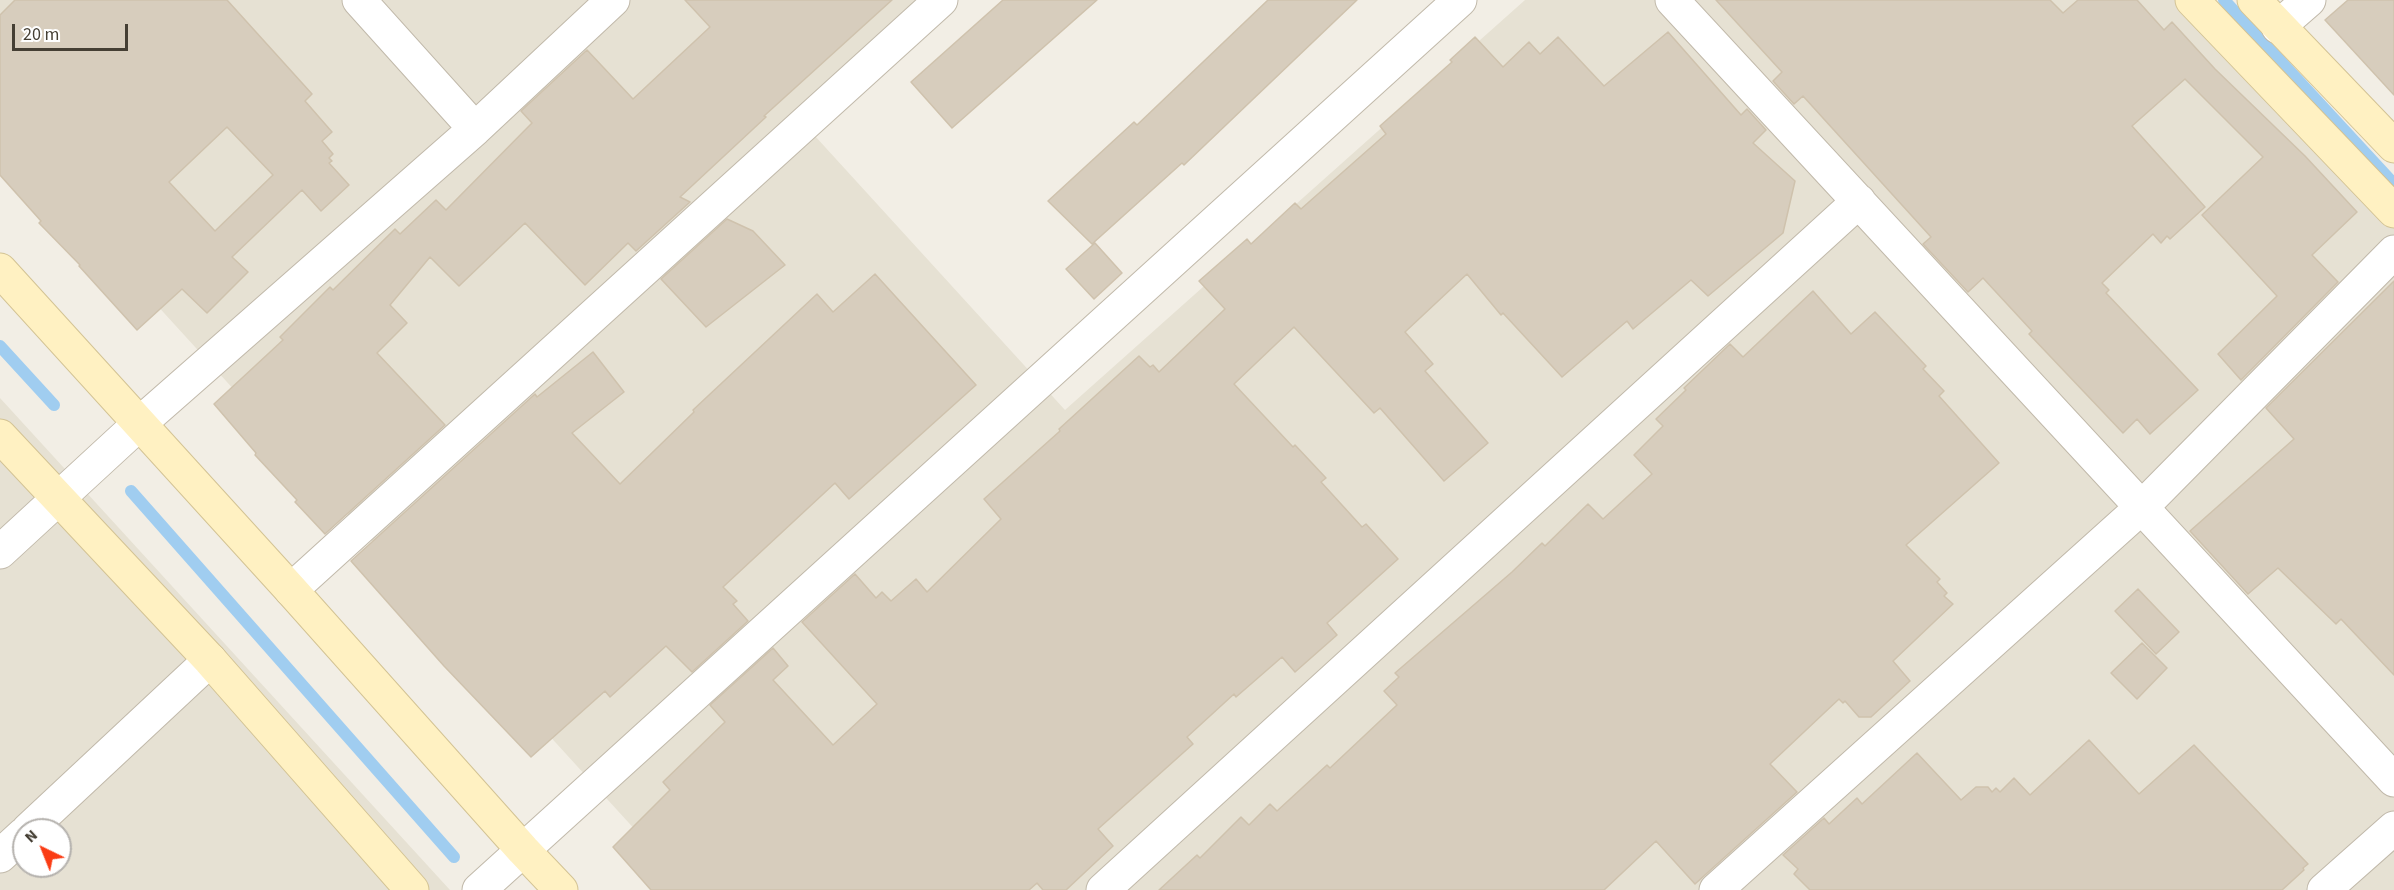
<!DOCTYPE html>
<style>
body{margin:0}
#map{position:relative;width:2394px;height:890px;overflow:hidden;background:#f2eee5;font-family:"Source Sans 3",sans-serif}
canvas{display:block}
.north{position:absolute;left:12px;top:818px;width:60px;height:60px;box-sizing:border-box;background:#fff;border:2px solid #b5b2ae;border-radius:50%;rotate:317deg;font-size:16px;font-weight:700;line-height:24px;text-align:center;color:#453f34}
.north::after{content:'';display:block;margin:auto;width:21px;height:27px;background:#fa3c14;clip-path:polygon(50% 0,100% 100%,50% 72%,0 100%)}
.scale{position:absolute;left:12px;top:24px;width:116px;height:27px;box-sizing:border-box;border:3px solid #453f34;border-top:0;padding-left:8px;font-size:18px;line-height:21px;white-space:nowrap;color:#453f34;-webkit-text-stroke:4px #fff;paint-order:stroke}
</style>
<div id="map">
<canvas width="2394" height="890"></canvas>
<div class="north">N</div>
<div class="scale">20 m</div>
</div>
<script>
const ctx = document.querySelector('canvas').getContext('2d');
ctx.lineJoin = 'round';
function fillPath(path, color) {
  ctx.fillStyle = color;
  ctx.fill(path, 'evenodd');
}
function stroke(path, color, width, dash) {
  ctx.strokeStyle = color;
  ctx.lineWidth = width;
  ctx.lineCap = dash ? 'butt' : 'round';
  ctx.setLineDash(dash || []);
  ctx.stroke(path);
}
const residential = new Path2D(`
 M0,0H918L794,113L1065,410L1525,0H2203L2394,209V890H690L0,133Z
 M0,398L450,890H0ZM24,830H60V866H24Z`);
const stream = new Path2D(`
 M2224,0L2394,184
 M0,346L54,405
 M131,491L454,857`);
const building = new Path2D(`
 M15,0H227L312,94L305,101L332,132L322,141L333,154L329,158L332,161L329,163L349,185L321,211L302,190L232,257L248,272L207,313L182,289L137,330L79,266L80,265L39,223L41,221L0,175V15ZM227,127L273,175L215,231L169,182Z
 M685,0H892L764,116L766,117L680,197L690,202L636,251L628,243L585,285L525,223L459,286L430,257L390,305L407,323L377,353L445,425L325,534L295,502L297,500L255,455L256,453L214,404L283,340L280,337L330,287L333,290L395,229L400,234L436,200L446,210L532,123L521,111L587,50L633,99L710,27Z
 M1003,0H1097L952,128L911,82Z
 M1268,0H1357L1184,165L1182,163L1092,244L1048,201L1134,122L1137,125Z
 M1716,0H2050L2063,13L2078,0H2137L2164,30L2172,22L2215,69L2305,156L2357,212L2312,255L2338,282L2241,380L2218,354L2277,296L2202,215L2263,157L2185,79L2132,126L2205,207L2170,239L2167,236L2161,243L2153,234L2102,283L2109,290L2106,293L2198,390L2150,434L2137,419L2123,433L2029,334L2032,331L1983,278L1968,292L1923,244L1931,237L1803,96L1794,104L1773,81L1782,72Z
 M2348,0H2394V95L2325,20Z
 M1668,32L1741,115L1747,109L1766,130L1753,143L1795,181L1783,233L1708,296L1691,280L1633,329L1627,321L1562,377L1503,313L1501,315L1467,274L1405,332L1433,364L1425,371L1488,443L1444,481L1380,408L1374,413L1294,327L1234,384L1293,447L1295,445L1326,478L1321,482L1362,527L1366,524L1398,559L1327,623L1337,635L1295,672L1282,657L1236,697L1234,694L1187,737L1193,744L1098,829L1113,846L1066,890H1043L1037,883L1029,890H651L613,847L670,790L663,782L725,722L710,705L773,648L788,666L773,680L833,745L877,704L802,622L855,574L876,598L882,592L891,601L916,579L927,592L1001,519L984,499L1060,431L1059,429L1139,356L1150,367L1153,365L1159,372L1225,309L1199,281L1247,239L1251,244L1295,203L1301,209L1386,134L1380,126L1452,62L1450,60L1475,37L1503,67L1529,42L1540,54L1558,37L1604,86Z
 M727,219L753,231L785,265L706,327L661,279Z
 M1095,243L1122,273L1094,299L1066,269Z
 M875,274L976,385L849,499L835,483L723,587L737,601L733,604L748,621L692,672L666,646L610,697L605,691L531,757L444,666L351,561L535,394L537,397L593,352L624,392L572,433L620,484L694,412L693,410L817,294L833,312Z
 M2394,281V675L2341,619L2336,624L2278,568L2248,594L2190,531L2294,439L2266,408Z
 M1813,291L1851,334L1875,312L1926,366L1923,369L1944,391L1939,396L1999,463L1906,545L1940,579L1937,582L1947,593L1944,596L1953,604L1893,661L1910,681L1871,717H1859L1845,701L1843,703L1839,699L1770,764L1797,792L1695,884L1656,841L1604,890H1159L1197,855L1200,858L1241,817L1249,825L1270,804L1277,811L1327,765L1330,768L1397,705L1384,691L1399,677L1395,673L1512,572L1542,543L1545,546L1588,504L1603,519L1652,474L1634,455L1663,426L1656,419L1686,390L1684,388L1730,344L1743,357Z
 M2138,589L2179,632L2156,654L2115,611Z
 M2142,643L2167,668L2137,699L2111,673Z
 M2089,740L2139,794L2194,745L2308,864L2303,868L2304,870L2282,890H1810L1794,874L1798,869L1783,855L1824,818L1829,824L1857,798L1862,804L1917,753L1961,800L1976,787H1988L1992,792L1996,788L2000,792L2014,778L2030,795Z`);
const street = new Path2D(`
 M359,0L475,129
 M1672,0L2394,780
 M2278,27L2309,0
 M0,552L139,424L475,129L613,0
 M291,590L941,0
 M28,830L210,660
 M0,856L24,834
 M479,890L1460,0
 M1103,890L1859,201
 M1716,890L2142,507L2394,252
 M2324,890L2394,828`);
const secondary = new Path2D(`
 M2192,0L2394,211
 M2254,0L2394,146
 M0,270L291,590L523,850L561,890
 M0,436L210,660L412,890`);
fillPath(residential, '#e6e1d3');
stroke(stream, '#a0cdf0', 12);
fillPath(building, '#d7cdbd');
stroke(building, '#cfc2ad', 1.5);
stroke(street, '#c1b9aa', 35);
stroke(secondary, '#d3c394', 35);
stroke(street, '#fff', 33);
stroke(secondary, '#fff1c2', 33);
</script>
